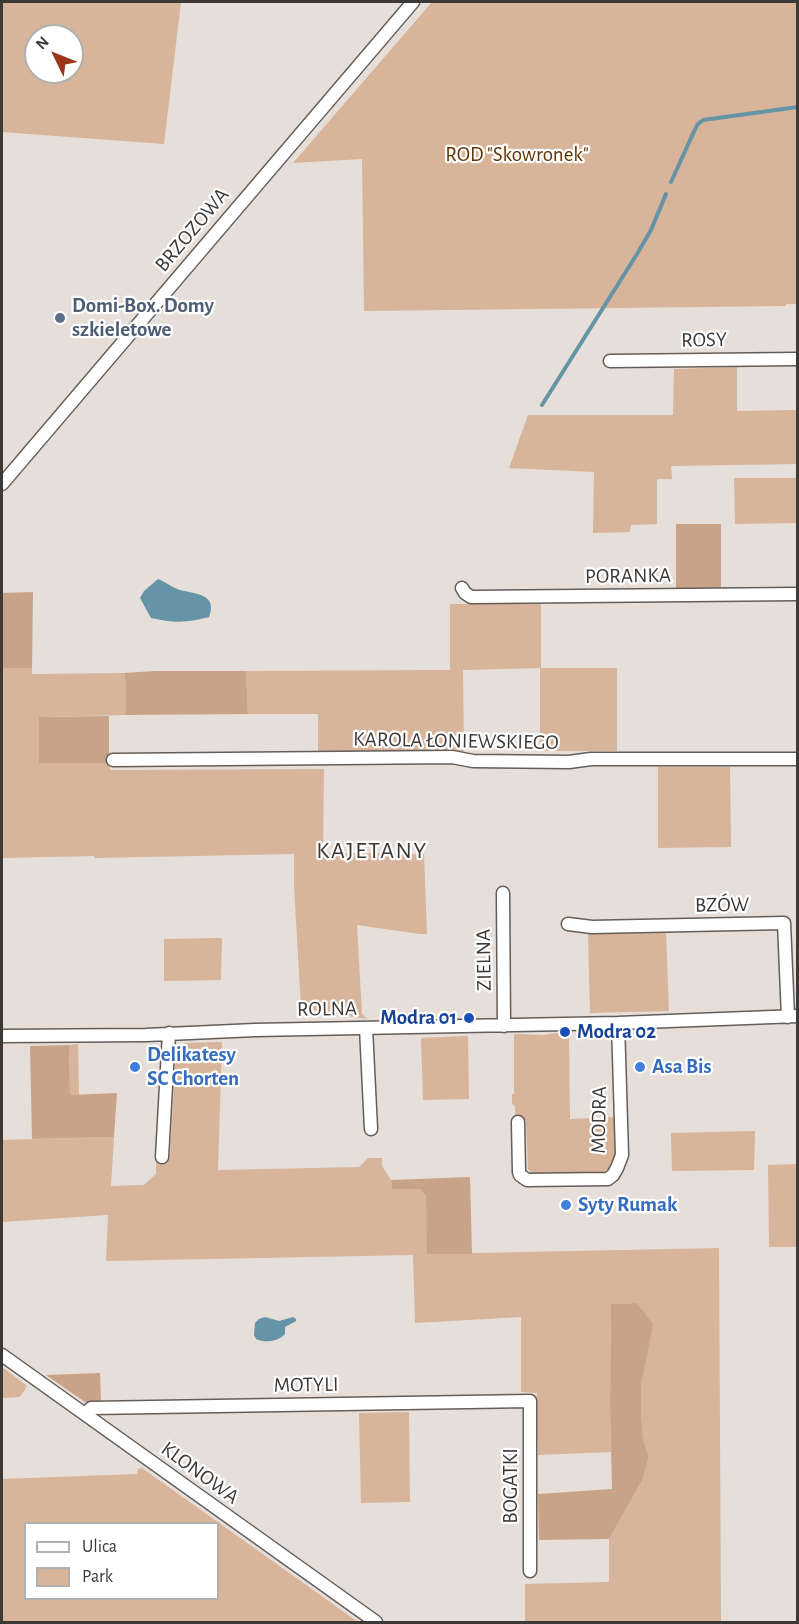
<!DOCTYPE html>
<meta charset="utf-8">
<style>
body{margin:0}
#map{position:relative;width:799px;height:1624px;overflow:hidden;background:#e6ded8;font-family:"Alegreya Sans",sans-serif}
canvas{display:block}
.frame{position:absolute;inset:0;border:3px solid #3c3937;pointer-events:none}
.legend{position:absolute;left:24px;top:1522px;width:195px;height:78px;box-sizing:border-box;background:#fff;border:2px solid #b1b0af;margin:0;padding:8px 10px;list-style:none;font-size:18px;color:#3c3937}
.legend li{display:flex;align-items:center;gap:12px;height:30px}
.legend b{width:30px;border:2px solid #b1b0af}
.north{position:absolute;left:24px;top:24px;width:60px;height:60px;box-sizing:border-box;background:#fff;border:2px solid #b1b0af;border-radius:50%;rotate:313deg;font-size:16px;font-weight:700;line-height:24px;text-align:center;color:#3c3937}
.north::after{content:'';display:block;margin:auto;width:21px;height:27px;background:#9d351d;clip-path:polygon(50% 0,100% 100%,50% 72%,0 100%)}
</style>
<div id="map">
<canvas width="799" height="1624"></canvas>
<div class="frame"></div>
<ul class="legend">
<li><b style="height:8px;background:#fff"></b>Ulica</li>
<li><b style="height:16px;background:#d7b49a"></b>Park</li>
</ul>
<div class="north">N</div>
</div>
<script>
const ctx = document.querySelector('canvas').getContext('2d');
ctx.lineJoin = 'round';
function fillPath(path, color) {
  ctx.fillStyle = color;
  ctx.fill(path, 'evenodd');
}
function stroke(path, color, width, dash) {
  ctx.strokeStyle = color;
  ctx.lineWidth = width;
  ctx.lineCap = dash ? 'butt' : 'round';
  ctx.setLineDash(dash || []);
  ctx.stroke(path);
}
function label(font, color, halo, rows, align = 'center') {
  ctx.font = font + ' "Alegreya Sans",sans-serif';
  ctx.lineWidth = 4.5;
  ctx.setLineDash([]);
  ctx.textBaseline = 'middle';
  ctx.strokeStyle = halo;
  ctx.fillStyle = color;
  for (const [text, x, y, turn = 0] of rows) {
    ctx.save();
    ctx.translate(x, y);
    ctx.rotate((+turn || 0) * Math.PI / 180);
    ctx.textAlign = isNaN(turn) ? turn : align;
    if (halo) ctx.strokeText(text, 0, 0);
    ctx.fillText(text, 0, 0);
    ctx.restore();
  }
}
const green = new Path2D(`
 M2,2H181L164,144L2,132ZM36,36H72V72H36Z
 M432,2H797V304H786V306L364,311L362,159L293,163Z
 M737,367V411L797,410V464L671,466L672,479H657V524L631,525L630,532L593,533L594,472L509,468L528,415H673L674,369Z
 M734,478H797V523L735,524Z
 M450,604H541V668H617V751H540V668L463,670L464,752L318,753V714H248L246,671L450,670Z
 M2,668H32V674L125,673L126,715L39,717L109,763L110,770L324,769L323,853L424,854L427,934H420L357,925L362,1014L367,1019L301,1008L294,886V854L95,858L94,856L2,858Z
 M658,767H730L731,847L658,848Z
 M666,933L669,1011L590,1013L588,934Z
 M222,938L221,980L164,981V939Z
 M556,1033H569L570,1119L616,1117L617,1155L612,1167L600,1175H533L528,1169L526,1120H515V1106L512,1104V1094H514V1034L544,1035Z
 M468,1036L469,1099L423,1100L421,1038Z
 M222,1042L218,1170L359,1167L368,1158H382V1166L391,1180L392,1189H420L426,1196L428,1254L719,1248L721,1622H525V1584L609,1582V1539L643,1479L649,1456L643,1439L641,1410V1386L652,1324L637,1303L611,1304L610,1406L611,1452L538,1455L536,1409L537,1393L521,1392V1317L415,1323L413,1255L106,1261L108,1215L2,1222V1140L114,1137L111,1186L144,1185L156,1174V1157L170,1158L176,1051L185,1043Z
 M78,1044L79,1095H70L69,1045Z
 M755,1131L754,1170L672,1171L671,1133Z
 M797,1164V1247H769L768,1165Z
 M2,1367L27,1386L20,1397L2,1398Z
 M409,1412L410,1502L361,1503L359,1413Z
 M142,1468L358,1622H2V1479L137,1474L138,1469ZM26,1524H218V1598H26Z`);
const forest = new Path2D(`
 M676,524H721V589H676Z
 M33,592L32,668H2V593Z
 M154,671H246L248,714L126,715L125,673Z
 M109,716V763H39V717Z
 M69,1045L70,1095L117,1093L114,1137L32,1139L30,1046Z
 M470,1177L472,1254H427L426,1196L420,1189H392L391,1180Z
 M637,1303L653,1324L641,1386V1410L643,1439L649,1456L643,1479L609,1539L539,1540L538,1494L612,1489L610,1406L611,1304Z
 M100,1373L101,1402H85L46,1375Z`);
const water = new Path2D(`
 M158,579C166,582 173,588 180,590C196,594 218,594 209,617C187,623 173,623 151,618L140,598L144,591Z
 M265,1317L279,1321L293,1317L296,1319V1321L285,1327V1334C278,1342 265,1343 256,1339L254,1335L255,1323L259,1319Z`);
const stream = new Path2D(`
 M671,182L697,125L703,120L798,107
 M542,405L637,254L651,230L666,194`);
const minor = new Path2D(`
 M610,361L798,359
 M2,484L413,2
 M462,588L465,593L471,597L798,594
 M113,760L452,757L473,761L569,762L591,759H798
 M503,893L504,1026
 M568,924L592,927L784,923L788,1017
 M366,1028L371,1129
 M2,1036L146,1035L255,1030L618,1023L798,1016
 M518,1122L519,1172L520,1175L527,1180L608,1179L613,1175L617,1168L622,1155L618,1023
 M162,1157L169,1033
 M2,1355L376,1622
 M85,1414L91,1408L530,1401V1571`);
const markers = [
 [60,318,6,"#5c6f8a"],
 [469,1018,6,"#1a4fb4"],
 [565,1032,6,"#1a4fb4"],
 [135,1067,6,"#3f7fe0"],
 [640,1067,6,"#3f7fe0"],
 [566,1205,6,"#3f7fe0"]
];
const parkNames = [
 ["ROD \"Skowronek\"",517,155]
];
const streetNames = [
 ["BRZOZOWA",192,230,-50],
 ["ROSY",704,340,-1],
 ["PORANKA",628,576,-1],
 ["KAROLA ŁONIEWSKIEGO",456,741,1],
 ["BZÓW",722,905,-1],
 ["ZIELNA",484,960,-91],
 ["ROLNA",327,1009,-1],
 ["MODRA",599,1120,-89],
 ["MOTYLI",306,1385,-1],
 ["KLONOWA",200,1473,36],
 ["BOGATKI",511,1486,-90]
];
const serviceNames = [
 ["Domi-Box. Domy",72,306],
 ["szkieletowe",72,330]
];
const transitNames = [
 ["Modra 01",457,1018],
 ["Modra 02",577,1032,"left"]
];
const shopNames = [
 ["Delikatesy",147,1055],
 ["SC Chorten",147,1079],
 ["Asa Bis",652,1067],
 ["Syty Rumak",578,1205]
];
const quarterNames = [
 ["KAJETANY",372,851]
];
fillPath(green, '#d7b49a');
fillPath(forest, '#c9a388');
fillPath(water, '#6494a6');
stroke(stream, '#6494a6', 4);
stroke(minor, '#645d58', 15);
stroke(minor, '#fff', 12);
for (const [x, y, r, color] of markers) {
  const dot = new Path2D();
  dot.arc(x, y, r, 0, 2 * Math.PI);
  ctx.fillStyle = color;
  ctx.fill(dot);
  stroke(dot, '#fff', 2);
}
label('21px', '#633302', '#fff', parkNames);
label('21px', '#3c3937', '#fff', streetNames);
label('bold 21px', '#4e5e75', '#fff', serviceNames, 'left');
label('bold 21px', '#164399', '#fff', transitNames, 'right');
label('bold 21px', '#366cbe', '#fff', shopNames, 'left');
ctx.letterSpacing = '1.5px';
label('24px', '#3c3937', '#fff', quarterNames);
ctx.letterSpacing = '0px';
</script>
